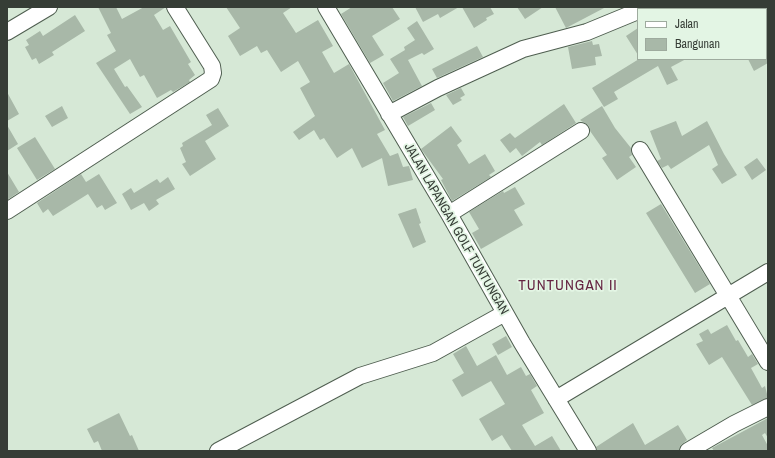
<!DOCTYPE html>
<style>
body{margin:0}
#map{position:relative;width:775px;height:458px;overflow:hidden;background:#d6e8d6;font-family:"Archivo Narrow",sans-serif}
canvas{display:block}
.frame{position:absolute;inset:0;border:8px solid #363d36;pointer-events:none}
.legend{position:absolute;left:637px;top:8px;width:130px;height:52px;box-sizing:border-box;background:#e3f5e4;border:1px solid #9eab9e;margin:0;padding:5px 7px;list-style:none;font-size:12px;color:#363d36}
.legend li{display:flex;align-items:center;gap:8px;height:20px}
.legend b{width:20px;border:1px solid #9eab9e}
</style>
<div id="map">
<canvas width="775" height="458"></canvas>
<div class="frame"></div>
<ul class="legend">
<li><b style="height:5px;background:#fff"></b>Jalan</li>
<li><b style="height:11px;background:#a8b8a8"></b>Bangunan</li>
</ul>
</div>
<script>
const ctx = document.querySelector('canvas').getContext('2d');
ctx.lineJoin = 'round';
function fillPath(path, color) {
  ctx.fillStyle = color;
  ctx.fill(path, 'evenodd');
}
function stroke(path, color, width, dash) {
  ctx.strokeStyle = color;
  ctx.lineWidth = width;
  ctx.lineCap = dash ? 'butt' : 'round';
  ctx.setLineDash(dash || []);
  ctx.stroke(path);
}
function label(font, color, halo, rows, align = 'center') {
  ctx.font = font + ' "Archivo Narrow",sans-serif';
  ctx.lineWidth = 3.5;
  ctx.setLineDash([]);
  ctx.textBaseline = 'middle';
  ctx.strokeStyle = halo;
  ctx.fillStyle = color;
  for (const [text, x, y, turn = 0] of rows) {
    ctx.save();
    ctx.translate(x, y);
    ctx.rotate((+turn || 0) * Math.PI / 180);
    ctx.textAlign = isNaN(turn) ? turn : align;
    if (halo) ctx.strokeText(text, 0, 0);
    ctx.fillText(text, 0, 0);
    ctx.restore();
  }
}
const building = new Path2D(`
 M98,7H116L122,19L144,7H166L154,15L163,30L170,26L191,62L188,64L195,75L189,80L190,82L173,92L171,90L157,98L144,75L140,77L130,59L114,69L125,87L127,86L142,107L130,114L96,63L116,51L107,35L111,33Z
 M226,7H292L283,13L296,33L318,20L333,46L322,52L334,73L349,64L385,130L377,134L390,156L398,153L403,167L409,166L413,180L388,186L382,158L362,168L352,148L337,158L324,138L320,140L314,130L299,140L293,132L315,116L300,88L310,82L298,61L281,72L267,50L261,53L257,46L240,56L228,36L240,28Z
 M352,7H392L400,19L372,36L384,55L370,63L341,14Z
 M415,7H459L440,18L438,14L423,22Z
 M462,7H490L494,14L486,18L487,20L474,28Z
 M517,7H543L525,19Z
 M555,7H606L566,28Z
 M75,15L85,31L52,52L54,55L39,64L36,58L32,60L25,47L29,45L26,40L40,31L43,36Z
 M417,21L434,49L424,55L422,53L408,60L422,86L393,101L383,83L399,73L390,59L405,50L404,47L415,40L407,28Z
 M638,28V55L626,36Z
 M592,41L593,45L599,44L602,56L595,57L596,65L572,69L568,47Z
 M477,46L483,57L437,78L432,69Z
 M639,59H686L671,67L678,80L667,85L658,66L614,92L618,99L604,107L592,88Z
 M748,59H768V63L754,71Z
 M461,88L465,95L460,98L462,100L453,105L446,95Z
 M7,92L19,114L7,121Z
 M431,103L435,110L408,126L403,117Z
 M564,104L576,123L542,145L540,142L522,156L516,148L510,153L500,140L510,133L515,138Z
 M62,106L68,118L52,127L45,116Z
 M602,106L615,128L631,148L632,155L629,157L636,167L617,180L602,158L607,155L590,131L589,126L580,120Z
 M218,108L229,126L205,141L216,159L190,176L182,164L186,162L180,148L183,146L182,143L212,125L206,115Z
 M676,121L682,136L707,121L724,154L737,175L722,184L712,169L718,165L709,145L671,169L668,165L662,168L657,161L661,159L650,131Z
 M7,125L18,144L7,151Z
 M451,126L462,141L457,145L469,164L485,154L495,171L489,175L491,177L452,201L441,180L443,179L421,149Z
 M35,137L55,169L37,180L17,148Z
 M757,158L766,170L752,180L744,167Z
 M7,172L19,192L7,200Z
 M81,174L86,182L99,174L117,203L105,210L102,205L97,208L88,194L53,216L48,209L43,213L37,203Z
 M168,177L175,189L156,200L159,204L149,211L144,203L131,210L122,194L131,188L134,193L157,179L160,183Z
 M515,187L525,204L514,210L523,225L481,249L472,233L479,229L469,212L503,191L504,193Z
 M661,204L710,284L695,293L646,213Z
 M416,208L421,223L419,224L426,242L413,248L398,214Z
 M727,325L736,341L738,340L748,357L752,354L758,364L751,368L762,388L765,386L768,398L752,405L722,357L709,365L696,344L703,341L699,334L708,329L711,334Z
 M506,336L512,347L498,355L492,344Z
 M466,346L477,366L496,355L507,375L521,367L526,376L530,374L537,386L531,390L544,413L522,425L535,446L552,436L561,451H512L502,435L492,441L479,419L505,404L491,381L462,397L452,380L464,373L453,354Z
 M119,413L130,436L132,435L139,451H102L98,441L94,443L87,429Z
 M768,418V438L765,433L762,435L768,446V451H714L712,448Z
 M633,423L645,445L678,425L687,440L680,446L679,451H597L596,447Z`);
const minor = new Path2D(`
 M326,7L449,214L522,343L588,451
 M7,32L49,7
 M389,114L438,88L523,49L587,32L638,11
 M640,150L768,362
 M7,211L211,79L213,73L212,66L175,7
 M449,214L581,131
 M556,399L768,272
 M218,451L360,376L433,353L505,313
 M688,451L734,424L768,407`);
const streetNames = [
 ["JALAN LAPANGAN GOLF TUNTUNGAN",456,229,60]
];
const quarterNames = [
 ["TUNTUNGAN II",568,286]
];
fillPath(building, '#a8b8a8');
stroke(minor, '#4f5e50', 18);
stroke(minor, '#fff', 16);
label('13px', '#363d36', '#e3f5e4', streetNames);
ctx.letterSpacing = '1px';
label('15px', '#652442', '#e3f5e4', quarterNames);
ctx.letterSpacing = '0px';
</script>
